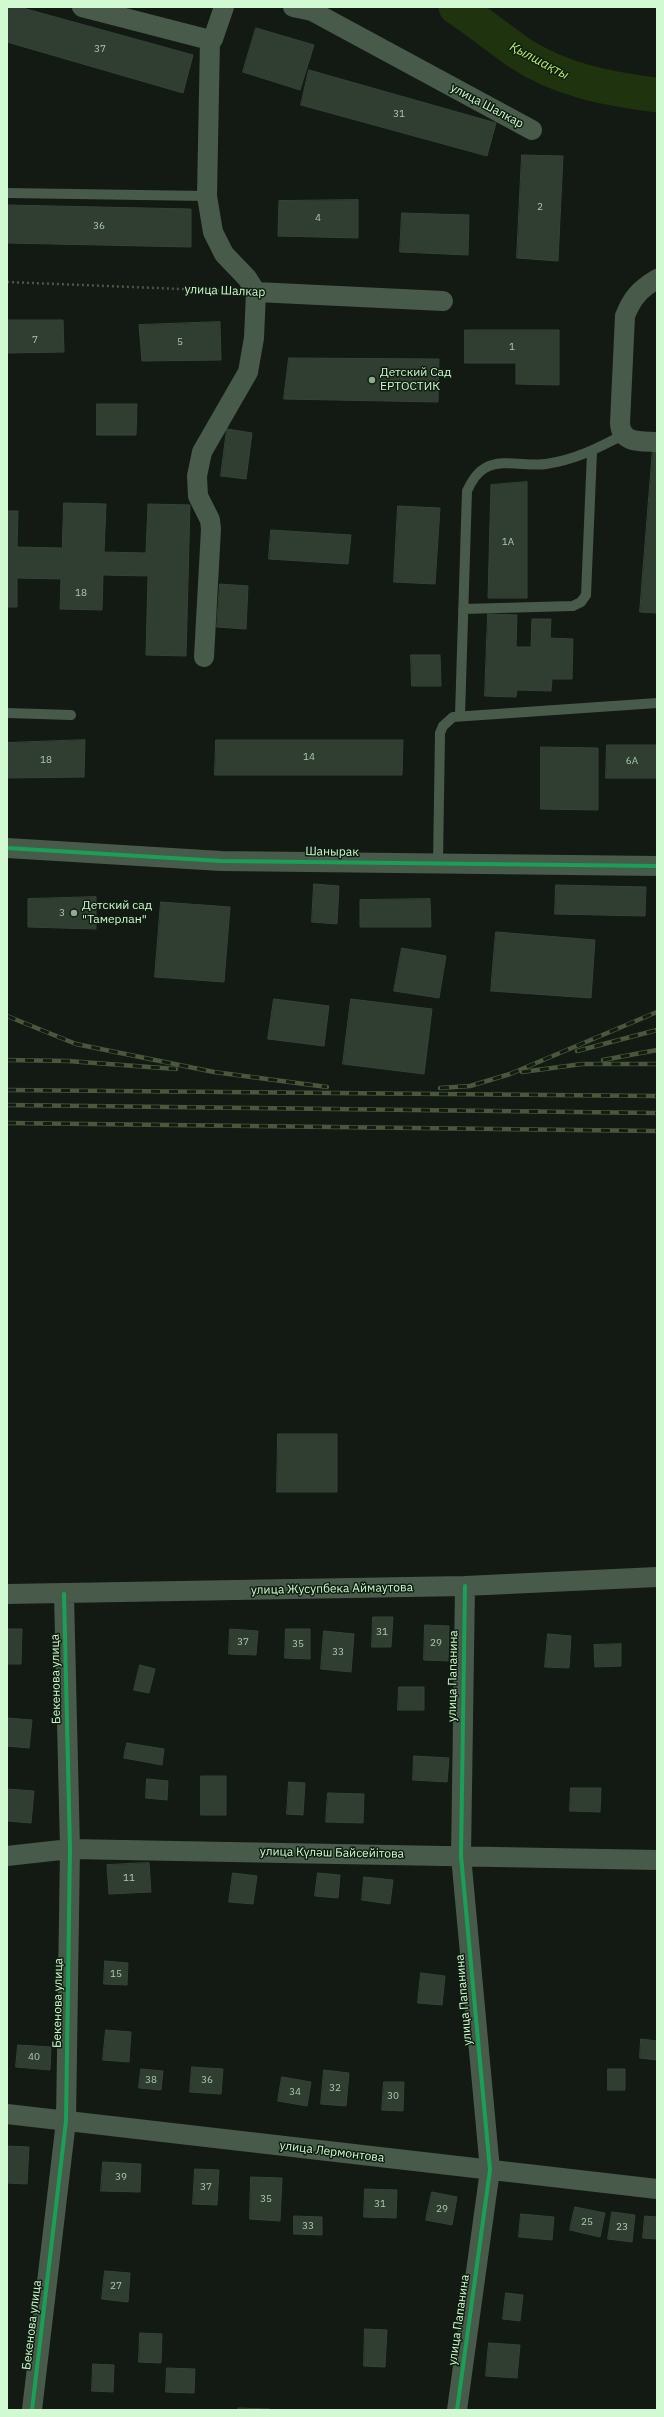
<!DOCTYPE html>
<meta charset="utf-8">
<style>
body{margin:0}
#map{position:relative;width:664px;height:2417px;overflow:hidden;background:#121a13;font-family:"IBM Plex Sans",sans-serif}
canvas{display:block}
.frame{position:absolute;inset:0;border:8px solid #d1fad2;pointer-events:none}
</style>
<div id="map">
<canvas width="664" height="2417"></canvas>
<div class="frame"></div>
</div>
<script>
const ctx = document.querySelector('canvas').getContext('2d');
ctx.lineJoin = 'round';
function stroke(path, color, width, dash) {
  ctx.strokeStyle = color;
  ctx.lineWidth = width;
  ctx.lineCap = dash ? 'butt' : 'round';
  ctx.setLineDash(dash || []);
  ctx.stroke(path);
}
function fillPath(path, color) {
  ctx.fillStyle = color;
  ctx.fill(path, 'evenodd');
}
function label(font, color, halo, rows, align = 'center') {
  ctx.font = font + ' "IBM Plex Sans",sans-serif';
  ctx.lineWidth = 3;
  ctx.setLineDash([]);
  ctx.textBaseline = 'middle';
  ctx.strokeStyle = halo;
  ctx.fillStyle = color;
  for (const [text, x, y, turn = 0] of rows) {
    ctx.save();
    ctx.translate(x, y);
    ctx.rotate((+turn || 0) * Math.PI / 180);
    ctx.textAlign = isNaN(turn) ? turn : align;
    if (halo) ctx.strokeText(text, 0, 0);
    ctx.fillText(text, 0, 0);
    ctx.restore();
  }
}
const river = new Path2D(`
 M456,7C477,21 497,37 518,52C560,80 608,89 657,95`);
const building = new Path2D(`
 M7,7H19L193,55L183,93L7,42Z
 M256,28L314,45L300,90L243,72Z
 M309,70L496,123L487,156L301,105Z
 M522,155L563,156L558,261L517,258Z
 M358,200V238L278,236L279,201Z
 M7,205L191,209V247L7,243Z
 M402,213L469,215L468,255L400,252Z
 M7,320H63L64,352L8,353Z
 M220,322L221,360L142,361L139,325Z
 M465,330H559V385L516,384V363H465Z
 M289,358L439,359L438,402L284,399Z
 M97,404H137L136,435H97Z
 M227,429L252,433L246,479L221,476Z
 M653,448L657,449V613L640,612Z
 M527,482V598H488L491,485Z
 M64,503L106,504L104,552L146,553L148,504L190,505L186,656L146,655L148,576L103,575L102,610L60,609L61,579L17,578V607H7V511H18L17,547L62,548Z
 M398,506L440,508L435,584L394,582Z
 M271,530L351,535L348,564L269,559Z
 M220,584L248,586L246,629L217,627Z
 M488,614L517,615L516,647H531L532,619H551L550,638L573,639L572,679H552L551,691L517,690L516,697L485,696Z
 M411,655H440L441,686H412Z
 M85,740L84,777L7,778V743Z
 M216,740H403L402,775H215Z
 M607,745H657V778H606Z
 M541,747L598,748V810L541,809Z
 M314,884L339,886L337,924L312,922Z
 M556,885L646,887L645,916L555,914Z
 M96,897V929L28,927V899Z
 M430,899L431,927H360V900Z
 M161,902L230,907L224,982L155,977Z
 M496,932L595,940L591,998L491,991Z
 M402,948L446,956L439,998L394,991Z
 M274,999L329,1006L324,1046L268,1039Z
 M351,999L432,1009L424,1074L343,1064Z
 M278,1434H337V1492H277Z
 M373,1617H393L391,1647H372Z
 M425,1625L449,1626L448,1661L424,1660Z
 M7,1629H22L21,1664H7Z
 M230,1629L258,1631L256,1655L229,1654Z
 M286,1629H310V1659L285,1658Z
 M324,1631L354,1634L351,1672L321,1669Z
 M548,1634L571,1636L569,1668L545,1667Z
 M621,1644V1666L595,1667L594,1645Z
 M140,1665L155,1669L149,1693L134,1690Z
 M399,1687H424V1710H398Z
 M7,1718L32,1720L29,1748L7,1746Z
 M127,1743L164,1749L162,1765L124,1758Z
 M414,1756L449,1758L447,1782L413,1780Z
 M201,1776H226V1815H201Z
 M147,1779L168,1781L167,1800L146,1798Z
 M289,1782L305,1783L303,1815L287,1814Z
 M571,1788H601L600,1812L570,1811Z
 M7,1789L34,1791L31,1823L7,1821Z
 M328,1793L364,1794L363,1823L326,1822Z
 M149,1863L151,1892L109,1894L107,1865Z
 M233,1873L257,1876L253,1904L229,1902Z
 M318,1873L340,1875L338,1898L315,1896Z
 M364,1877L393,1880L390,1904L362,1900Z
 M105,1961L128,1963L127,1985L104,1984Z
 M421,1973L445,1976L442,2005L418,2003Z
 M106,2030L131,2032L129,2062L103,2060Z
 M641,2039L657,2041V2060L640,2058Z
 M18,2045L51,2047L50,2070L16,2067Z
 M192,2067L223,2069L221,2094L190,2092Z
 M141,2069L163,2071L161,2090L139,2088Z
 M608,2069H625V2090H608Z
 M324,2070L349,2073L346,2106L321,2104Z
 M282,2077L311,2082L307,2106L278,2101Z
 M384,2082H404L403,2111L382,2110Z
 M7,2146L29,2147L27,2184L7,2183Z
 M103,2162L141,2164L140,2192L101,2191Z
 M195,2169L219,2170L217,2205L193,2204Z
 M251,2177L282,2178L280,2221L250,2219Z
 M365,2189L397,2190L396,2218L364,2217Z
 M432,2192L457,2197L452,2225L426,2220Z
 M575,2207L605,2213L600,2237L570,2230Z
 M612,2212L635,2215L632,2242L608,2239Z
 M521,2214L554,2217L552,2240L519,2237Z
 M294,2216L322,2217V2235L294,2234Z
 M645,2216L657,2217V2239L643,2238Z
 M105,2271L130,2273L128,2302L102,2299Z
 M506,2293L523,2295L520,2321L503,2319Z
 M365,2329L387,2330L385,2367L364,2366Z
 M140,2333L162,2334L161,2363L139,2362Z
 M489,2343L520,2345L517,2378L486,2376Z
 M93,2364L114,2365L113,2392L92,2391Z
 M167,2368L195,2369L194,2393L166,2392Z
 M238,2408L270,2409V2410H238Z`);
const path = new Path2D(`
 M7,282L231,291`);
const lane = new Path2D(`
 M7,193L207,196
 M463,609L573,606L581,602L586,595L592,452
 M7,713L71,715
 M460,715L467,491C471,482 476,473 485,468C502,458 528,467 546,464C575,460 598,448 623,435
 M438,863L440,733L443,726L453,717L657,703`);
const street = new Path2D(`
 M82,7L210,40L213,39L224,7
 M293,7L312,11L532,130
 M657,279C640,289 632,298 625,316L620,423C621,444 641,441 657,442
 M256,292L443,301
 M204,657L211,529L210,520L198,496L197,476L202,452L248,372L254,338L256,292L247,278L224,254L213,232L207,196L210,40
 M7,848L221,861L657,866
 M7,1594L465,1586L657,1577
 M7,1856L70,1849L657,1860
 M7,2114L657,2189
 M32,2410L66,2121L70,1849L64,1594
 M457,2410L490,2170L461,1856L465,1586`);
const rail = new Path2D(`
 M7,1016L76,1044L214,1072L327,1087
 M577,1051L657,1030
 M7,1060L68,1061L176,1069
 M603,1060L657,1050
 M522,1072L582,1064H657
 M440,1088L470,1086L510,1074L657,1012
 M7,1090L657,1096
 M7,1105L657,1113
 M7,1123L657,1131`);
const cycleway = new Path2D(`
 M7,848L221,861L657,866
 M32,2410L66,2121L70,1849L64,1594
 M457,2410L490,2170L461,1856L465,1586`);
const markers = [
 [372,380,4,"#8eac8f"],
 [74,913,4,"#8eac8f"]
];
const numberNames = [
 ["37",100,49],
 ["31",399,114],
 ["2",540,207],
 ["4",318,218],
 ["36",99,226],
 ["7",35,340],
 ["5",180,342],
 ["1",512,347],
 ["1А",508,542],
 ["18",81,593],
 ["14",309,757],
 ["18",46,760],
 ["6А",632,761],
 ["3",62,913],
 ["31",382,1632],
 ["37",243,1642],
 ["29",436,1643],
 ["35",298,1644],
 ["33",338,1652],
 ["11",129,1878],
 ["15",116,1974],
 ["40",34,2057],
 ["38",151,2080],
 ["36",207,2080],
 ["32",335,2088],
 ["34",295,2092],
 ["30",393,2096],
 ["39",121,2177],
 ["37",206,2187],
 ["35",266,2199],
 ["31",380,2204],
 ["29",442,2209],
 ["25",587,2222],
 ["33",308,2226],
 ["23",622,2227],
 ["27",116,2286]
];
const streetNames = [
 ["улица Шалкар",487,106,28],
 ["улица Шалкар",225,291,2],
 ["Шанырак",332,852,1],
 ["улица Жусупбека Аймаутова",332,1589,-1],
 ["улица Папанина",453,1676,-89],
 ["Бекенова улица",56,1679,-91],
 ["улица Күләш Байсейітова",332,1853,1],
 ["улица Папанина",464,2000,-95],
 ["Бекенова улица",58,2003,-89],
 ["улица Лермонтова",332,2152,7],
 ["улица Папанина",459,2320,-82],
 ["Бекенова улица",32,2325,-83]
];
const poiNames = [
 ["Детский Сад",380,373],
 ["ЕРТОСТИК",380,387],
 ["Детский сад",82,906],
 ["\"Тамерлан\"",82,920]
];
const waterNames = [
 ["Қылшақты",539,61,28]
];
stroke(river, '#1f340e', 35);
fillPath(building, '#303d31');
stroke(building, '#344436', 1);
stroke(path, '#4d5642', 2.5, [2, 3]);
stroke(lane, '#485a49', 10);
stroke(street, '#485a49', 20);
stroke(rail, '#4c563c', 4.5);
stroke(rail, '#0f1e10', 3, [9]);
stroke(cycleway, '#1a9f57', 4);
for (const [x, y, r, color] of markers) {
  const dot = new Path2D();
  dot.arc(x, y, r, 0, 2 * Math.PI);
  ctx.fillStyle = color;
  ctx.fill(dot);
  stroke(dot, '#0f1e10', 1.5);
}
label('10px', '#a9cbaa', null, numberNames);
label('12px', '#d1fad2', '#0f1e10', streetNames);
label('12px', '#d1fad2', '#0f1e10', poiNames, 'left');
label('italic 13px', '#bbee6a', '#0f1e10', waterNames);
</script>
